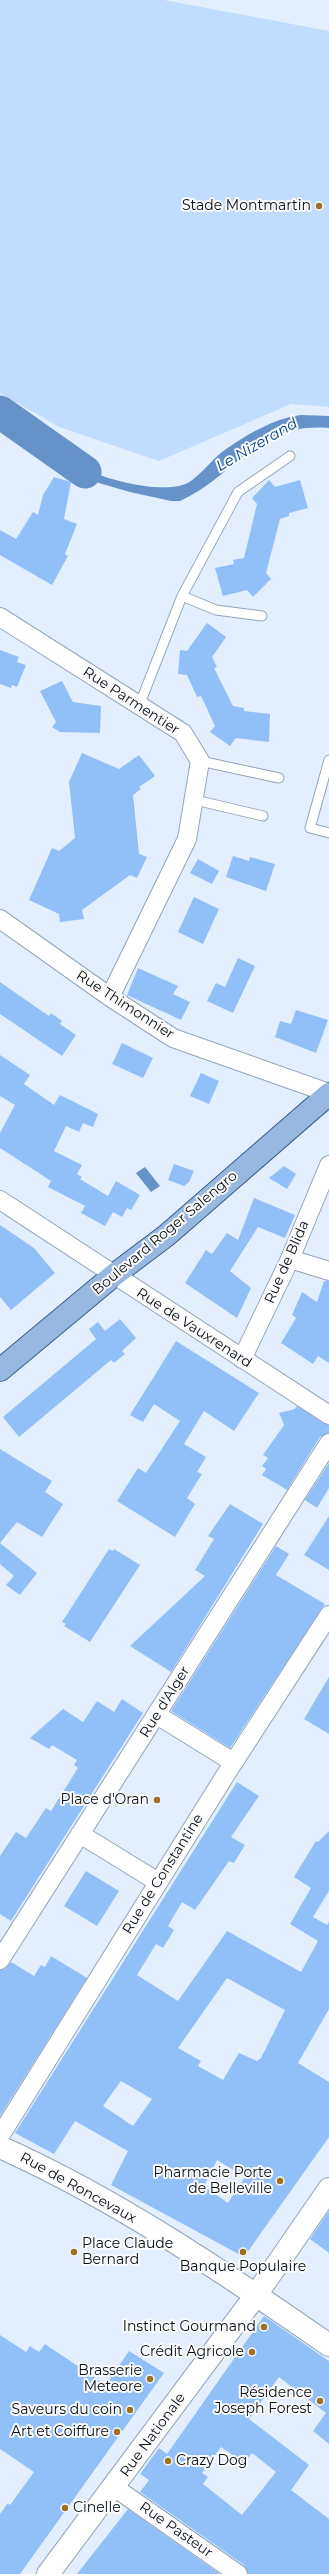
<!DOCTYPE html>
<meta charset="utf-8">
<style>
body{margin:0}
canvas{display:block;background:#e3effe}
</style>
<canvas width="329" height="2574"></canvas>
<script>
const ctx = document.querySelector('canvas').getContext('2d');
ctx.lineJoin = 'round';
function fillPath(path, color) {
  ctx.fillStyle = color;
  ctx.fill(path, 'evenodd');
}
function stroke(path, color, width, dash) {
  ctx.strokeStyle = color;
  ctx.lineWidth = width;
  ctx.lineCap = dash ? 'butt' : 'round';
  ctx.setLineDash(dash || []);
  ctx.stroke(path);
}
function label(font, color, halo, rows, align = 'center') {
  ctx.font = font + ' Montserrat,sans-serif';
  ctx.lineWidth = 4;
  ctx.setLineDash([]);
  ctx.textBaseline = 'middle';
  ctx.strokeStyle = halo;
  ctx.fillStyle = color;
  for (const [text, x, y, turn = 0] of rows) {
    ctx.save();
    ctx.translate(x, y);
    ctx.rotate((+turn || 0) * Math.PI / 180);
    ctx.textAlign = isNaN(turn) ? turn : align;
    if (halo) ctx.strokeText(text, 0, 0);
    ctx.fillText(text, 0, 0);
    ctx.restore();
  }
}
const green = new Path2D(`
 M0,0H164L329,31V407L291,404L159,461L59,427L0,393Z`);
const water = new Path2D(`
 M0,400L17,409L44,433L35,447L0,418Z
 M301,415L329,416V428C254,422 239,474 180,501H171L130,492L92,481L43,453L53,440C64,450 77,464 90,471C111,481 170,496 191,481C202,473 211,461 222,452C244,436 274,418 301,415Z
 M145,1167L160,1186L151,1192L136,1173Z`);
const river = new Path2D(`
 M0,412L85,472`);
const building = new Path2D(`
 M54,477L71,482L64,519L77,524L65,554L68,556L52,585L0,555V530L16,539L33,512L38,515L43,495Z
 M269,480L275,487L300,480L308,508L289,513V516L280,519L266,573L271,579L253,597L247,590L223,596L215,568L234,564L233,560L244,558L257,504L252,498Z
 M207,623L226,637L212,657L217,667L214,668L233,706L244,708V711L270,714L269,742L236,738L230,746L210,732L215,726L201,696L197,697L187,675L178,674L180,650L187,651Z
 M0,650L19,657L17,662L26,665L17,687L12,685L11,688L0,684Z
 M62,681L73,702L101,706L100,733L60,732L52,727L56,722L40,691Z
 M82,753L119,769L139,755L155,776L139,787L141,789L133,795L139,854L147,857L137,878L130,875L82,910L84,919L60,922L59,914L29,900L52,848L59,851L75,838L69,782Z
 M233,856L249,861L250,857L275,864L266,891L226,877Z
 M198,859L219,871L212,884L190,873Z
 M194,897L219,909L203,944L178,932Z
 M238,958L255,966L233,1013L207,1001L216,983L225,987Z
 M138,968L178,986L173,994L190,1002L181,1020L127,995Z
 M0,982L49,1016L51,1013L62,1021L60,1024L76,1035L62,1056L0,1014Z
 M296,1010L328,1020L316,1053L275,1037L280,1021L291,1024Z
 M122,1043L153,1058L143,1078L112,1064Z
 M0,1055L30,1075L24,1084L54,1105L60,1095L98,1114L93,1127L83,1123L79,1132L66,1126L54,1151L82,1165L77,1174L82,1177L80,1179L108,1196L116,1181L140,1195L131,1210L127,1208L122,1217L113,1212L105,1226L81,1213L85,1206L48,1187L51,1181L0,1148V1133L15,1105L0,1096Z
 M201,1073L219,1081L209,1104L190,1096Z
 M174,1164L194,1171L189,1182L184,1186L168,1180Z
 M284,1166L296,1174L287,1189L269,1178Z
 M254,1198L295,1215L285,1238L258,1227L230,1271L251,1288L237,1318L185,1283L206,1250L212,1254L227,1233L238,1240Z
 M0,1225L34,1248L55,1273L11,1310L0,1297Z
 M324,1281H329V1363L318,1356L313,1364L281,1343L296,1318L292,1315L302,1292L317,1302Z
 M120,1319L136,1338L122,1351L125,1354L114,1363L111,1360L19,1437L3,1417L96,1339L89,1329L98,1322L105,1331Z
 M176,1341L259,1393L234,1431L204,1411L184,1444L206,1457L197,1472L202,1474L187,1498L195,1504L175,1537L117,1501L138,1468L146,1473L180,1421L154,1404L143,1422L130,1415Z
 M297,1406L329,1425V1433L320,1437L287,1490L262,1475L266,1469L262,1466L268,1458L263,1455L284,1425L279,1413L295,1409Z
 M0,1449L52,1481L45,1492L63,1504L42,1537L17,1522L0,1543Z
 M329,1463V1488L317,1508L305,1500Z
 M230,1504L263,1524L171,1672L130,1646L205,1576L195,1570L214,1539L208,1536Z
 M329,1516V1570L304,1555Z
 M0,1543L37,1573L20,1595L6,1585L14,1576L0,1564Z
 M276,1546L289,1554L276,1575L325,1604L230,1748L171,1711Z
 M109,1549L113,1551L114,1549L140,1565L90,1642L64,1626L66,1624L62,1622Z
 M329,1677V1734L304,1719Z
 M122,1699L143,1713L11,1921L0,1914V1856L16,1832L26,1838L46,1808L51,1811L78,1768L74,1765L77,1760L52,1745L49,1749L30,1738L63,1709L83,1722L97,1701L114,1712Z
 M237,1782L259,1796L231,1837L245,1845L234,1863L229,1861L195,1910L182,1902L168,1926L174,1930L163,1948L156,1944L137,1975L178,2001L227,1931L301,1972L318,1941L290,1924L311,1888L294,1877L316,1841L318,1842L329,1831V1891L313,1917L327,1925L329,1922V2009L298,2063L329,2082V2137L244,2257L111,2185L128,2151L75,2121L54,2154L15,2133ZM227,1978L285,2010L261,2058L257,2061L239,2053L223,2080L198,2066L201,2061L178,2048ZM121,2081L152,2099L133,2126L103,2106ZM217,2160L245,2177L228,2203L204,2186Z
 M86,1871L119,1891L97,1926L64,1906Z
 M51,1956L87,1978L0,2116V1970L5,1969L11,1962L34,1976L41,1965L45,1967Z
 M329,2211V2253L310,2239Z
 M264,2316L329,2361V2444L313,2431L326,2413L279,2377L249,2419L309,2465L291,2490L329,2519V2574H248L244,2565L140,2492L149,2480L140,2474L159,2448L167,2454ZM221,2447L244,2463L252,2453L276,2472L242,2515L203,2484L208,2477L202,2473Z
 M0,2335L26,2352L30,2346L39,2352L45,2344L106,2385L129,2351L164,2373L20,2574H0V2514L8,2503L10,2505L34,2472L0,2449Z
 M128,2509L220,2574H77Z`);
const service = new Path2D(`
 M182,596L216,610L262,616
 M139,706L182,596L238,492L290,456
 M329,760L310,828L329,833
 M200,761L279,778
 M195,800L263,816`);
const minor = new Path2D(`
 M0,617L183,733L200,761L187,839L110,997
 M0,919L110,997L173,1038L329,1093
 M0,1200L329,1415
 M290,1259L329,1271
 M242,1359L290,1259L329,1165
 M157,1715L233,1762
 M80,1834L158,1882
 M0,1960L329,1443
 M0,2136L228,1771L329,1615
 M114,2487L238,2574`);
const secondary = new Path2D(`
 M0,2147C116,2199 225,2273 329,2345
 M48,2574L256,2295L329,2189`);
const primary = new Path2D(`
 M0,1370L114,1275L167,1235L329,1094`);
const markers = [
 [319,206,4,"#9f6f23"],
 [157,1800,4,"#9f6f23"],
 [280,2181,4,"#9f6f23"],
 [74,2252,4,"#9f6f23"],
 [243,2252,4,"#9f6f23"],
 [264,2327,4,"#9f6f23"],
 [252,2352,4,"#9f6f23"],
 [150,2379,4,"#9f6f23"],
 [320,2401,4,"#9f6f23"],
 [130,2410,4,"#9f6f23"],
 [117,2432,4,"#9f6f23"],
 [168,2461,4,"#9f6f23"],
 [65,2508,4,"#9f6f23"]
];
const poiNames = [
 ["Stade Montmartin",311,206],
 ["Place d'Oran",149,1800],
 ["Pharmacie Porte",272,2173],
 ["de Belleville",272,2189],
 ["Place Claude",82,2244,"left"],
 ["Bernard",82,2260,"left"],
 ["Banque Populaire",243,2267,"center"],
 ["Instinct Gourmand",256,2327],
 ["Crédit Agricole",244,2352],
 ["Brasserie",142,2371],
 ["Meteore",142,2387],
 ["Résidence",312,2393],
 ["Joseph Forest",312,2409],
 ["Saveurs du coin",122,2410],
 ["Art et Coiffure",109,2432],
 ["Crazy Dog",176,2461,"left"],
 ["Cinelle",73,2508,"left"]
];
const streetNames = [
 ["Rue Parmentier",131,701,33],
 ["Rue Thimonnier",125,1005,33],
 ["Boulevard Roger Salengro",165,1233,-40],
 ["Rue de Blida",287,1262,-66],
 ["Rue de Vauxrenard",194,1328,33],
 ["Rue d'Alger",165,1702,-58],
 ["Rue de Constantine",163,1874,-58],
 ["Rue de Roncevaux",78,2188,29],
 ["Rue Nationale",153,2435,-54],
 ["Rue Pasteur",176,2530,35]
];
const waterNames = [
 ["Le Nizerand",257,445,-30]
];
fillPath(green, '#c0dcfe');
fillPath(water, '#6592c9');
stroke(river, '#6592c9', 33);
fillPath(building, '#91c0f9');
stroke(service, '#92a5bc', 11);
stroke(minor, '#92a5bc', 20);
stroke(secondary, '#92a5bc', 24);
stroke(primary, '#385e8c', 24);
stroke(service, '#fff', 9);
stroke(minor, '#fff', 18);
stroke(secondary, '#fff', 22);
stroke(primary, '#97b8e0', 22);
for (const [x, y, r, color] of markers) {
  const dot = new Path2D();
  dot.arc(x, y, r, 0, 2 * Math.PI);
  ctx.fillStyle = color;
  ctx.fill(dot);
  stroke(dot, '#fbfbfb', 1.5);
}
label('14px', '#070e16', '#fbfbfb', poiNames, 'right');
label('14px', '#070e16', '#fbfbfb', streetNames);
label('italic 15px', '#004688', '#fbfbfb', waterNames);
</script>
